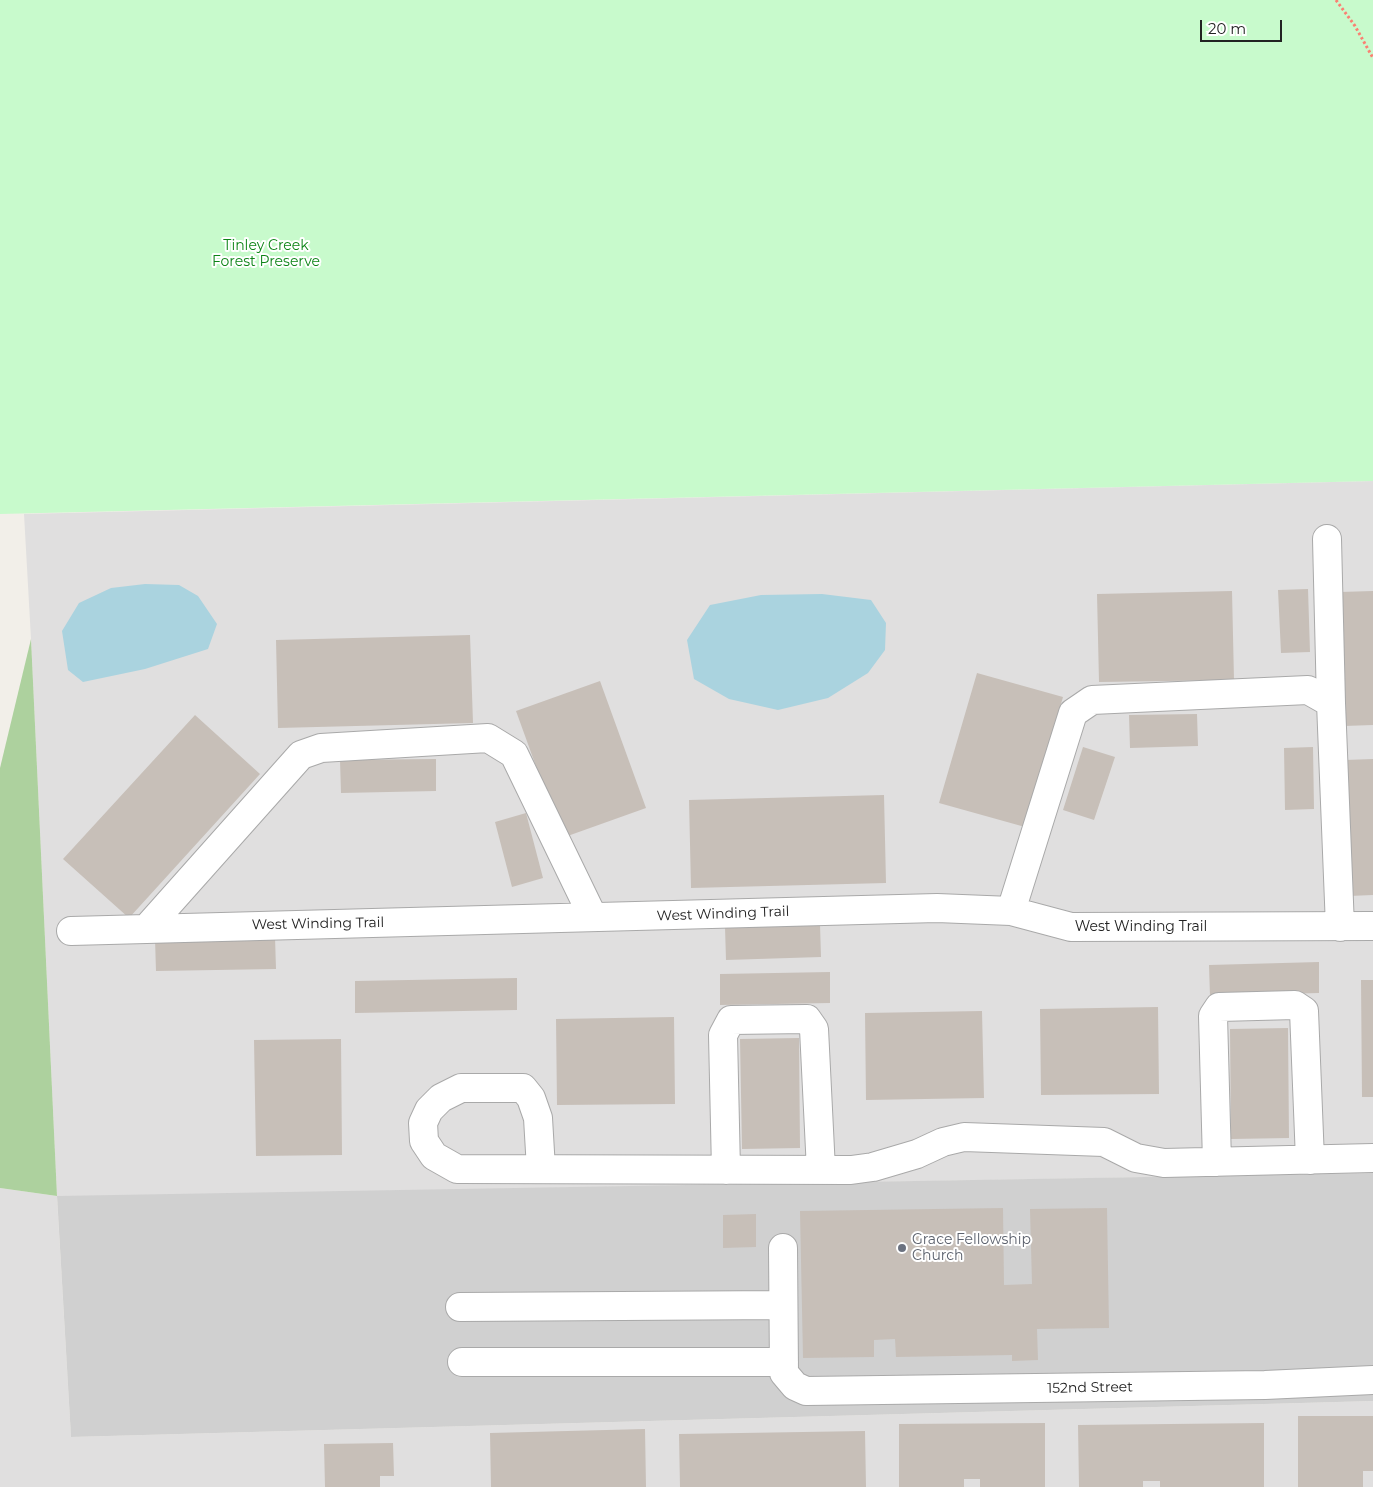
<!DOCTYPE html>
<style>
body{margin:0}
#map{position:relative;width:1373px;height:1487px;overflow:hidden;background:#f2efe9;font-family:Montserrat,sans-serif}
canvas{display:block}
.scale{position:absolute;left:1200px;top:20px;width:82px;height:22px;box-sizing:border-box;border:2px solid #222;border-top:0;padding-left:6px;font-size:15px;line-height:18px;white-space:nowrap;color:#222;-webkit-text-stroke:4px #fff;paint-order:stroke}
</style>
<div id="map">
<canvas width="1373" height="1487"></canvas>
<div class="scale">20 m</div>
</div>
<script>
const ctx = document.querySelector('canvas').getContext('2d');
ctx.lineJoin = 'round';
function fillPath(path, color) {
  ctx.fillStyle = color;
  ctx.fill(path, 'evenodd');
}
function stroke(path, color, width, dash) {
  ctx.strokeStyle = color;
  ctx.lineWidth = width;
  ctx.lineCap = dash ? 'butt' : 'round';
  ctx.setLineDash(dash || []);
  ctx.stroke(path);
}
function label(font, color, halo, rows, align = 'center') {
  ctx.font = font + ' Montserrat,sans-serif';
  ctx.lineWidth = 4;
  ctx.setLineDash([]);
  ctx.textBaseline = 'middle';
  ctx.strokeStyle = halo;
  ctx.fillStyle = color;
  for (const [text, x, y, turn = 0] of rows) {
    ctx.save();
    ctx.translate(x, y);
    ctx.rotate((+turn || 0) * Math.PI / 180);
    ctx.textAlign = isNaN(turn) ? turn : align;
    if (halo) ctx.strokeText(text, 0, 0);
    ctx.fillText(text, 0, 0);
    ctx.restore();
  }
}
const residential = new Path2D(`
 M1373,481V1173L57,1197L71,1437L1373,1401V1487H0V1188L57,1196L31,639L24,514Z`);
const religious = new Path2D(`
 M1373,1173V1401L71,1437L57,1196Z`);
const forest = new Path2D(`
 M31,639L57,1196L0,1188V768Z`);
const park = new Path2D(`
 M0,0H1373V481L0,514Z`);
const water = new Path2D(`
 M145,584L179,585L198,596L217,624L208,649L145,669L83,682L68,670L62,631L79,603L111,588Z
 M822,594L871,600L886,623L885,650L868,673L828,698L778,710L729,699L694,679L687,640L710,605L761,595Z`);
const building = new Path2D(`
 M1308,589L1310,652L1281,653L1278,590Z
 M1232,591L1234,680L1099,682L1097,594Z
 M1373,591V725L1344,726L1340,592Z
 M470,635L473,723L278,728L276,640Z
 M977,673L1063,697L1025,827L939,803Z
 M600,681L646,808L562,838L516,711Z
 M1197,714L1198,746L1130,748L1129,715Z
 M195,715L260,774L129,918L63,859Z
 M1083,747L1115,757L1094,820L1063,810Z
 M1313,747L1314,809L1285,810L1284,748Z
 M436,759V791L341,793L340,760Z
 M1373,759V895L1349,896L1345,760Z
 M884,795L886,883L691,888L689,800Z
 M526,813L543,878L512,887L495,822Z
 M820,924L821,957L726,960L725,927Z
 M275,937L276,969L156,971L155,939Z
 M1319,962V993L1210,996L1209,965Z
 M830,972V1003L720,1005V974Z
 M517,978V1010L355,1013V981Z
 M1361,980H1373V1097H1362Z
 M1158,1007L1159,1094L1041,1095L1040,1009Z
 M982,1011L984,1098L866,1100L865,1013Z
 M674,1017L675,1104L557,1105L556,1019Z
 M1288,1028L1289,1138L1231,1139L1230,1029Z
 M799,1038L800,1148L742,1149L740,1039Z
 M341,1039L342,1155L256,1156L254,1040Z
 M1003,1208L1004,1285L1032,1284L1030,1209L1107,1208L1109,1328L1037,1329L1038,1360L1012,1361V1355L896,1357L895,1339L874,1340V1357L803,1358L800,1211Z
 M756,1214V1247L723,1248V1215Z
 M1298,1416H1373V1471H1363V1487H1298Z
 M1045,1423V1487H980V1479H964V1487H899V1424Z
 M1264,1423V1487H1160V1481H1143V1487H1079L1078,1425Z
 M645,1429L646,1487H491L490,1433Z
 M865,1431L866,1487H680L679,1434Z
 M393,1443L394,1476H380V1487H325L324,1444Z`);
const path = new Path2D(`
 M1336,0L1355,26L1373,58`);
const minor = new Path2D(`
 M1327,539L1331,703
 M1011,911L1073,713L1092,700L1308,690L1331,703L1340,927
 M146,929L301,755L321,748L488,738L514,754L593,917
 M71,931L937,908L1011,911L1071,927L1373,926
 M1217,1162L1213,1016L1219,1007L1295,1005L1304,1011L1310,1160
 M541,1169L538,1118L531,1098L523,1088H461L441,1098L429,1110L423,1123L424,1141L434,1156L457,1169L851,1170L873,1167L917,1154L943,1142L964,1137L1104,1142L1136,1158L1164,1163L1373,1158
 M726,1170L723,1035L731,1020L807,1019L814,1029L821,1170
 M783,1248L784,1373L795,1386L806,1391L1265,1385L1373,1380
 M460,1307L783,1305
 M462,1362H784`);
const markers = [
 [902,1248,5,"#6b7280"]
];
const parkNames = [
 ["Tinley Creek",266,246],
 ["Forest Preserve",266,262]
];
const streetNames = [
 ["West Winding Trail",723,914,-2],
 ["West Winding Trail",318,924,-1],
 ["West Winding Trail",1141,927],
 ["152nd Street",1090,1388,-1]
];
const worshipNames = [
 ["Grace Fellowship",912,1240],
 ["Church",912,1256]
];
fillPath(residential, '#e0dfdf');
fillPath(religious, '#d0d0d0');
fillPath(forest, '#add19e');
fillPath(park, '#c8facc');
fillPath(water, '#aad3df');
fillPath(building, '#c7bfb8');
stroke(minor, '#a9a9a9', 30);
stroke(path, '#fa8072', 3, [2.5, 2.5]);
stroke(minor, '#fff', 28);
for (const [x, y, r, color] of markers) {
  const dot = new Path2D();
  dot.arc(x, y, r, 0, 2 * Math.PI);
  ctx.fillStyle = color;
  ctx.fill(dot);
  stroke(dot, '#fff', 2);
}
label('14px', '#0c8416', '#fff', parkNames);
label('14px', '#222', '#fff', streetNames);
label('14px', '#5b616d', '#fff', worshipNames, 'left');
</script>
